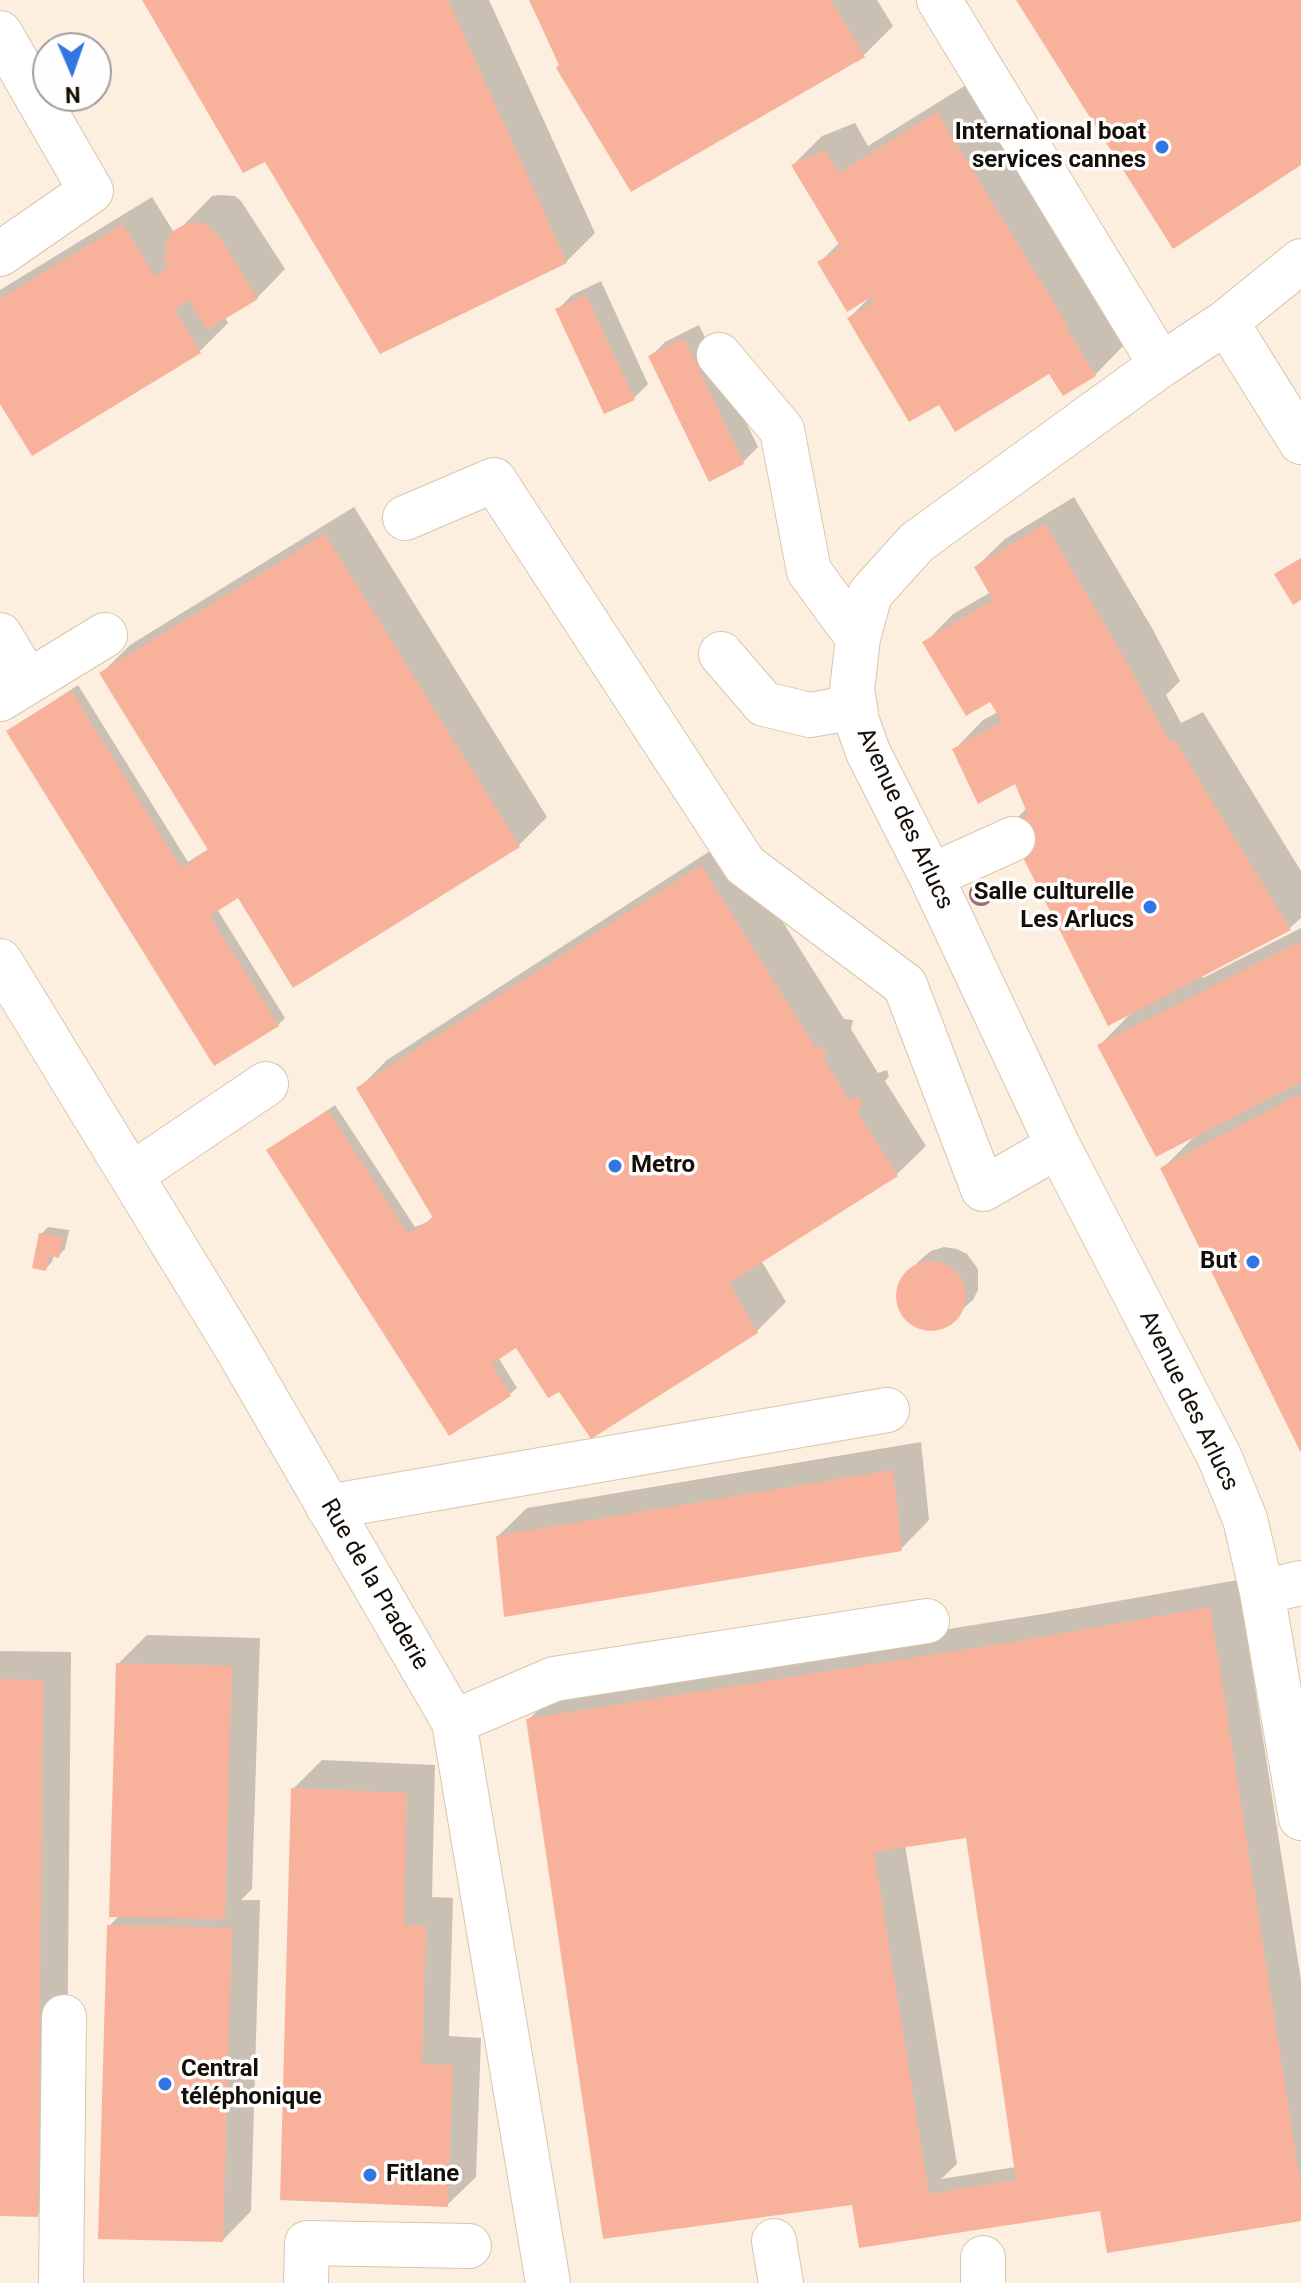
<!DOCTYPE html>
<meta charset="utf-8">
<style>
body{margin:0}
#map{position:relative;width:1301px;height:2283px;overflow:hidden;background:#fcefe0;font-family:Roboto,sans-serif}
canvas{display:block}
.north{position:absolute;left:32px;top:32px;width:80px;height:80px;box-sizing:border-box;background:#fefefe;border:2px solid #a19e9b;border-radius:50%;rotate:178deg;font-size:22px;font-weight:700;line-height:32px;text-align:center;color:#160f07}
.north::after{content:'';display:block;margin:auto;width:28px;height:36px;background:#3176e3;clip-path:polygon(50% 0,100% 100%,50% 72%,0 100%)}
</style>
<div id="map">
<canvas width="1301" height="2283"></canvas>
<div class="north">N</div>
</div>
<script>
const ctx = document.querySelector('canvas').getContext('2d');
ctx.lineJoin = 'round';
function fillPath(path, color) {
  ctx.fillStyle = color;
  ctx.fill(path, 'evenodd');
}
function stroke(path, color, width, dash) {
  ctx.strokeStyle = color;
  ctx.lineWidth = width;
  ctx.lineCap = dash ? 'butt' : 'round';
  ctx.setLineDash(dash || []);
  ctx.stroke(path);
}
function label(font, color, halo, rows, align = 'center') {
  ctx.font = font + ' Roboto,sans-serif';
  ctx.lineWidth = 7;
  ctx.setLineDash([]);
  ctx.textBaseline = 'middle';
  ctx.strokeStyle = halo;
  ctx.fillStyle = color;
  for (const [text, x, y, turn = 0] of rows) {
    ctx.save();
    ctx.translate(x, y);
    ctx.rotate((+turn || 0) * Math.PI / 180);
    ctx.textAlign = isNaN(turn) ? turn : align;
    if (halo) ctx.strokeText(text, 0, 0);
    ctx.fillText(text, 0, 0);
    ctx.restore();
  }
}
const shadow = new Path2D(`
 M145,0H489L595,233L566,262L266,160Z
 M531,0H877L893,26L864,55L632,190L561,66Z
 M966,85L1123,346L1095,375L1050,371L939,402L849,318L870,297L820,262L840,242L793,165L822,136L855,123L868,146Z
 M219,195L235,196L241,201L285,269L257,298L225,317L228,323L200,351L0,400V290L152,197L175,234L212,196Z
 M601,281L648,384L634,398L557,310L572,295Z
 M699,325L758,447L743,462L710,479L650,357L665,342Z
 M1074,497L1152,628L1180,681L1166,695L1181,723L1203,712L1301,871V918L1290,928L1202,975L1203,978L1301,928V1448L1162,1169L1197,1134L1100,1045L1133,1011L1009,826L1027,808L1016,782L955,749L983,720L998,712L990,699L925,643L953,614L991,592L976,567L1005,539Z
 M354,507L547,817L518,846L238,895L217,909L285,1018L278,1025L9,732L78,685L188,862L210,848L101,674L130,645Z
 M730,838L844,1019L853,1020L851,1029L878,1073L887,1070L889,1076L885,1081L926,1146L897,1174L761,1260L786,1302L757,1331L591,1436L559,1389L516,1345L498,1357L517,1388L510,1394L269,1150L335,1105L415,1227L427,1222L434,1215L358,1089L387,1060Z
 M48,1227L69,1230L65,1249L58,1256L54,1255L52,1262L45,1269L41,1234Z
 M944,1247L957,1249L967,1254L978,1269V1290L973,1300L944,1325L922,1327L904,1315L898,1302L899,1288L905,1276L920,1260L931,1251Z
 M921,1442L929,1520L901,1549L498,1536L527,1508Z
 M1238,1580L1301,1980V2219L1102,2209L857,2202L528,1720L557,1691L1043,1614ZM967,1836L1016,2167L941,2179L957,2164L905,1845Z
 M147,1635L260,1638L252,1889L241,1900H260L251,2211L223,2240L109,1926L119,1916L118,1664Z
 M0,1651L71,1652L66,2187L37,2215L0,2214Z
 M322,1760L435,1765L432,1897L453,1898L449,2036L481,2038L476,2177L447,2205L293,1789Z`);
const building = new Path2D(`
 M142,0H448L567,263L380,354L265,162L243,173Z
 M529,0H831L865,57L631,192L556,68L559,65Z
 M1016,0H1301V165L1173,249Z
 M937,112L1068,326L1066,327L1096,376L1063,396L1049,374L955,432L939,405L909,422L847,318L874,302L871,297L847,312L817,262L841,248L791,165L825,150L839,173Z
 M189,222L206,224L219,236L258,299L207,330L189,300L174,309L201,353L32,456L0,404V299L123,224L154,276L168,267L165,260L167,239L173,231Z
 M586,295L635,400L604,414L555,309Z
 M684,338L744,464L709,482L648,356Z
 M1045,524L1124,657L1169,742L1174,739L1291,930L1108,1026L1007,826L1028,815L1015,784L978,804L952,749L1002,722L990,702L966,716L922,642L993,600L974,567Z
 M325,534L520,847L293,988L238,898L210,916L279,1026L214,1066L6,731L71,690L181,868L208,850L99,673Z
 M1301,558V600L1293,605L1274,574Z
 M701,865L815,1047L825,1048L826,1054L824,1059L849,1100L854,1097L861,1100L862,1106L857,1111L898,1176L729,1283L758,1333L591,1439L559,1392L548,1398L516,1348L492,1364L511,1396L449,1436L266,1150L328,1110L407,1233L417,1229L433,1218L356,1088Z
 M1301,941V1082L1156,1157L1097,1045Z
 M1301,1093V1453L1160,1168Z
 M39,1233L63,1237L59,1258L49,1256L46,1271L32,1268Z
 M896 1296a35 35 0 1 1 70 0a35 35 0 1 1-70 0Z
 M893,1470L902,1551L504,1617L496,1536Z
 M1210,1607L1301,2187V2221L1107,2253L1100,2211L859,2248L852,2205L603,2239L526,1719L1013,1642ZM966,1838L1016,2180L929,2194L874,1852Z
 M116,1663L232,1666L225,1919L109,1917Z
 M0,1679L43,1680L38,2217L0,2216Z
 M291,1788L407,1793L404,1925L426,1926L422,2064L453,2065L448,2207L280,2200Z
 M107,1925L232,1928L223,2242L98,2239Z`);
const minor = new Path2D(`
 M939,0L1161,365L917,542L870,594L858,638L852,690L857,721L868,752L931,876L1058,1146L1219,1456L1245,1519L1262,1592L1301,1818
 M0,33L91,191L0,254
 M1226,322L1301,442
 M719,355L782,430L809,571L858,638
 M1161,365L1226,322L1301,261
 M405,518L494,480L745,865L905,985L983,1189L1058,1146
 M0,635L28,682
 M721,654L764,704L810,715L855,707
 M0,699L105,635
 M931,876L1013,839
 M0,961L236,1347L454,1722L548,2283
 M131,1175L266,1084
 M328,1507L887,1410
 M1262,1592L1301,1583
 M454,1722L554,1679L927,1621
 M774,2241L781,2283
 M983,2258V2283
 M61,2283L64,2017
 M306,2283L307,2243L469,2246`);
const trees = [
 [981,894]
];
const markers = [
 [1162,147,8,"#3176e3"],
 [1150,907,8,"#3176e3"],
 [615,1166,8,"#3176e3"],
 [1253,1262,8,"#3176e3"],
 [165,2084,8,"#3176e3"],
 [370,2175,8,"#3176e3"]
];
const poiNames = [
 ["International boat",1146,133],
 ["services cannes",1146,161],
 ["Salle culturelle",1134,893],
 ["Les Arlucs",1134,921],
 ["Metro",631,1166,"left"],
 ["But",1237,1262],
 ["Central",181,2070,"left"],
 ["téléphonique",181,2098,"left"],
 ["Fitlane",386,2175,"left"]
];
const streetNames = [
 ["Avenue des Arlucs",904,819,65],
 ["Avenue des Arlucs",1188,1401,64],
 ["Rue de la Praderie",374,1585,60]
];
fillPath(shadow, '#0003');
fillPath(building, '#f8b29c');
stroke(minor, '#dac5ac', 46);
stroke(minor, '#fff', 44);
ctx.fillStyle = '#a16c7a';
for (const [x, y] of trees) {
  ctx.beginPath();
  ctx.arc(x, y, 12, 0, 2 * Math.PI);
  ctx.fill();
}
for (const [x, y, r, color] of markers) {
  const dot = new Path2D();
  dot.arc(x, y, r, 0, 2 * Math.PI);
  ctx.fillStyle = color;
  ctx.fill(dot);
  stroke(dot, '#fefefe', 3);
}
label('bold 24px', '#160f07', '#fefefe', poiNames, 'right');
label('24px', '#160f07', '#fefefe', streetNames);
</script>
